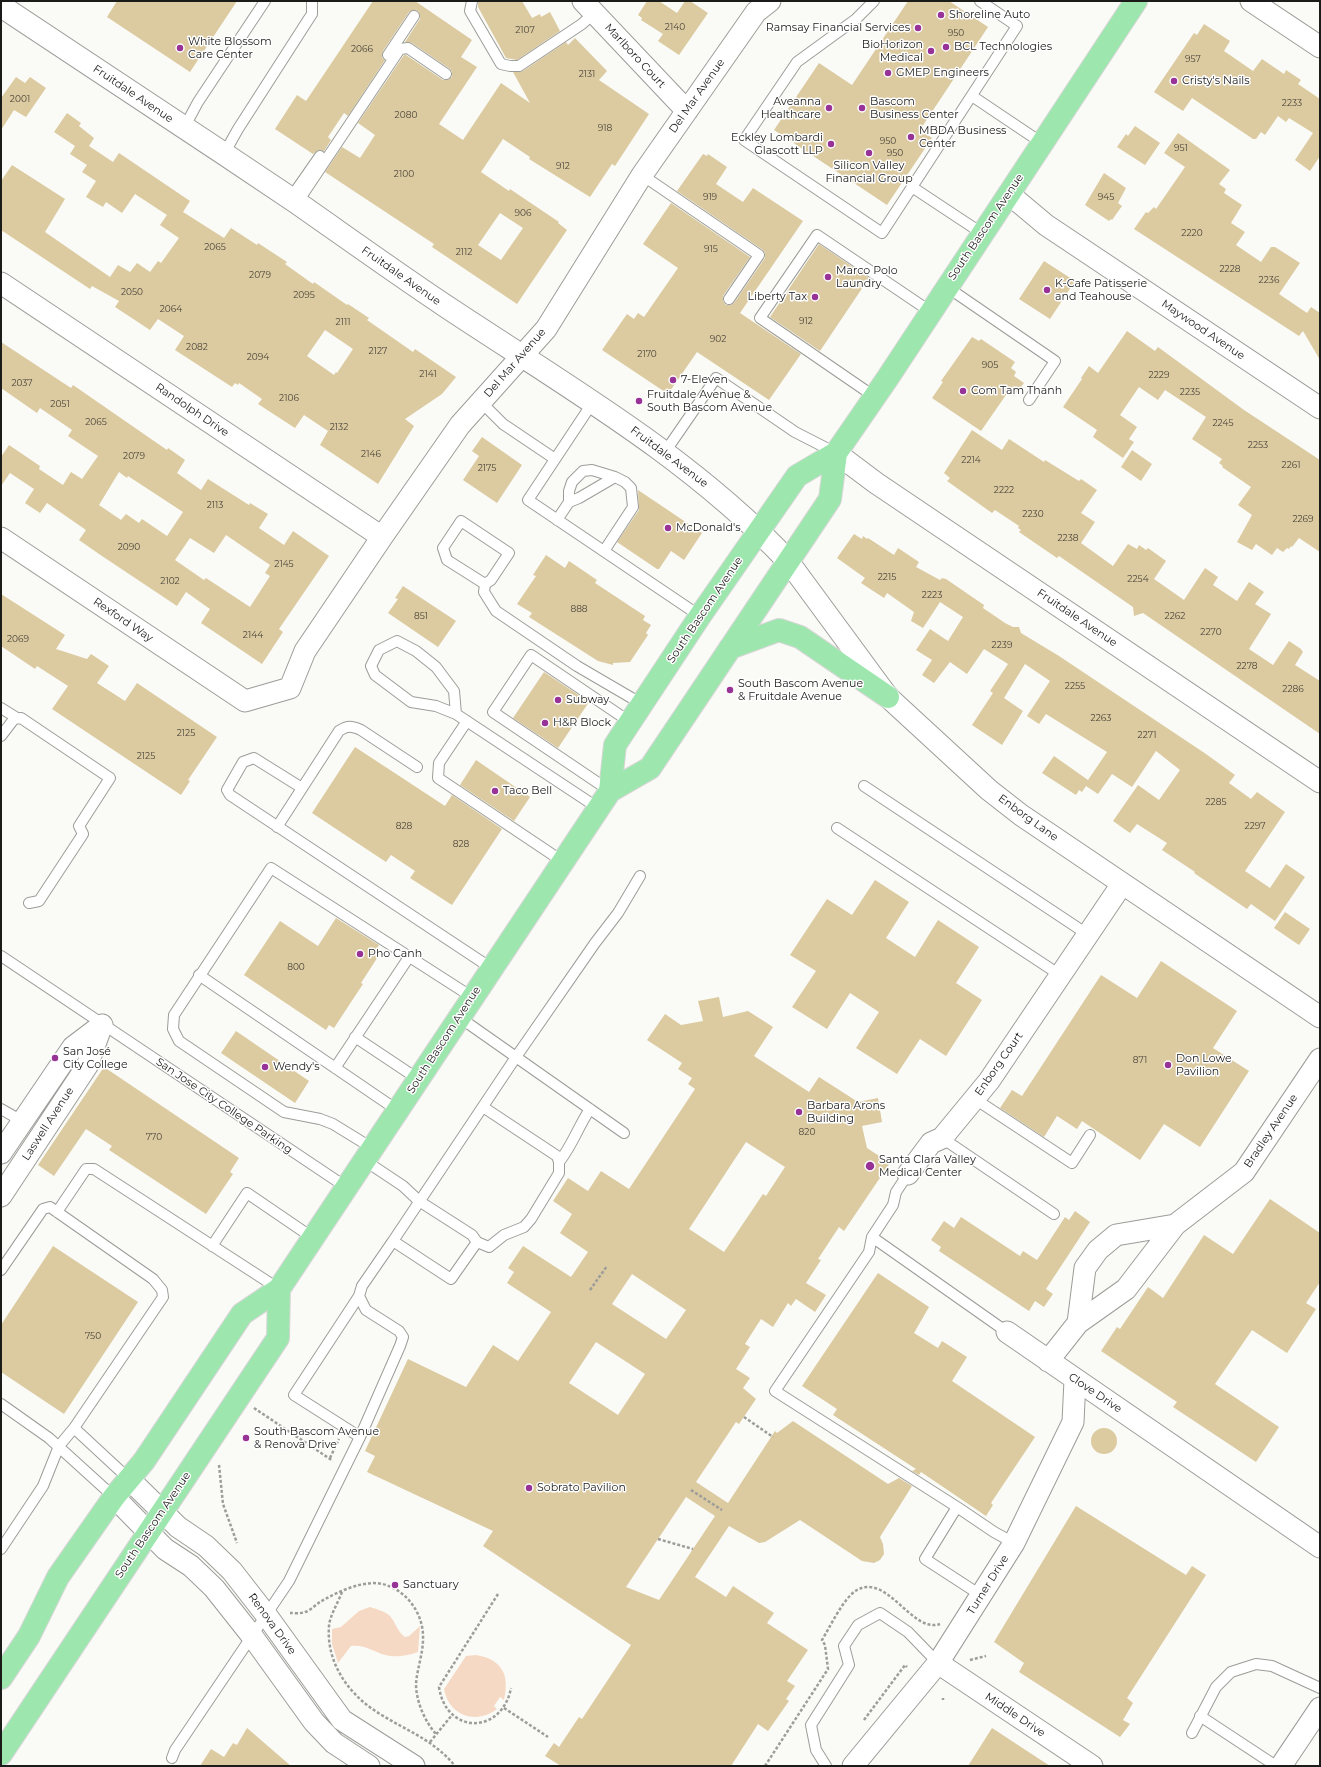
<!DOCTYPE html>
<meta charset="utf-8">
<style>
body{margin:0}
#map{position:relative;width:1321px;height:1767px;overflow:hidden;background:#fafbf6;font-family:Montserrat,sans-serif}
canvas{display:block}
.frame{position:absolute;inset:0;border:2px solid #1b1b1a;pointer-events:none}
</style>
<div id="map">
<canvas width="1321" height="1767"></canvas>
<div class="frame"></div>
</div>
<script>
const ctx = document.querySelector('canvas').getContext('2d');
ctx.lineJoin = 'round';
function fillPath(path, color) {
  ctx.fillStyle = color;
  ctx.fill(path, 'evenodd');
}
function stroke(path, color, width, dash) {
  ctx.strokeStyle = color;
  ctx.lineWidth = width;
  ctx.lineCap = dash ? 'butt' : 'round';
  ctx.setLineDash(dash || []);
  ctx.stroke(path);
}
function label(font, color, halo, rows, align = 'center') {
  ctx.font = font + ' Montserrat,sans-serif';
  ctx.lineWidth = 3;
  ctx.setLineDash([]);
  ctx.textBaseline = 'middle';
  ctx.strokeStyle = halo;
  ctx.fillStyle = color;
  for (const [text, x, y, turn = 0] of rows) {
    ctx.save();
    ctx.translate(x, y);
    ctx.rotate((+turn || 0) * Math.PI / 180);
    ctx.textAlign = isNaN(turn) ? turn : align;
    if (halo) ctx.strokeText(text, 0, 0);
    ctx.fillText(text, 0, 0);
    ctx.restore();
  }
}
const green = new Path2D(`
 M370,1607C376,1609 385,1611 390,1616C396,1623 397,1631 405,1637L409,1636L420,1626L418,1652C410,1655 400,1657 390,1656C376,1654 366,1644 351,1646L338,1663L332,1644V1629L341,1627L359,1611Z
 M476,1655C502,1659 510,1675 504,1700L500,1697L494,1706L497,1709C476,1725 449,1716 444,1689L466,1656Z`);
const building = new Path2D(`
 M117,1H237L190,72L107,17Z
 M373,1H415L472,40L461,57L477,67L439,124L463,140L501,83L530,103L513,72L523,71L566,42L568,45L575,38L607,71L599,80L649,114L615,166L612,164L590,197L529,159L530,157L503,139L481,172L509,191L510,189L559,222L558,223L567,230L517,304L432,247L434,244L325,172L342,147L360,158L375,135L358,123L404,55H406L443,80H448L452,77V72L450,69L412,43L405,42L420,19V16L418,11L414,10L409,12L383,51L382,58L385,60L348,116L344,113L328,137L331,140L324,151L318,150L313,154L275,129L297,95L306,101ZM500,213L523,228L501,260L478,245Z
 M478,1H522L532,18L540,14L541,17L550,12L560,31L517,60L506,58L478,7Z
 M647,1H659L677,13L685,1H690L708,13L679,55L658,41L663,34L641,20L642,18L638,15Z
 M908,1H949L988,27L920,130L932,138L887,205L774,130L819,63L852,85Z
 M1204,24L1230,41L1224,51L1253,71L1262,59L1284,74L1286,70L1301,80L1298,84L1320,99V156L1310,171L1295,160L1313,133L1289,118L1286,122L1278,116L1265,135L1261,132L1256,139H1253L1192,98L1183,111L1154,92L1194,33L1197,35Z
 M16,77L25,83L30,77L46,88L26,117L14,110L1,130V98Z
 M67,113L81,123L79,126L94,138L89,146L113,162L119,153L190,201L183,212L224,238L231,228L257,245L258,243L287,262L285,264L313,284L314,282L347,305L348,304L369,318L367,320L413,352L415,349L456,377L442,394L405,419L414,426L378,484L320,445L328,431L304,415L295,428L258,404L262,399L239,383L238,385L235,383L232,387L175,350L184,336L158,319L150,330L115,307L119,301L92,286L90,289L1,230V181L12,165L65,199L45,232L110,277L118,265L130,272L137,263L150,272L158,261L161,263L179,238L160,225L167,215L135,194L122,213L106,202L103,207L86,197L96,181L82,172L87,165L70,154L75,146L54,132ZM325,330L353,349L337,373L336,372L334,375L307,356Z
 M1135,126L1160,143L1145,165L1117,147L1126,134L1128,136Z
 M1178,133L1230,170L1219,184L1226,189L1224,193L1242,205L1231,223L1245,232L1236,245L1261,262L1271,247H1275L1300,263L1279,294L1307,313L1311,307L1320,313V360L1303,331L1299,336L1134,229L1146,212L1148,213L1154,207L1156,209L1185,167L1164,153Z
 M703,154L707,156L708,154L727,167L716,184L743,202L753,188L803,221L740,313L801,354L769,400L697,352L668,394L602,350L627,314L634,319L638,313L644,317L678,268L643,244L671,203L750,257L723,296V301L726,305H731L734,303L765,258V253L763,250L677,191Z
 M1104,173L1126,188L1118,203L1122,206L1112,220L1111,219L1109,221L1085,205Z
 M819,244L869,278L820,351L770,317Z
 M1044,261L1075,281L1050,319L1019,299Z
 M1127,331L1155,351L1158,347L1244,410L1320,460V552L1299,538L1292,547L1291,546L1289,549L1287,548L1283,552L1277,548L1272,555L1256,544L1252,550L1237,542L1252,515L1238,505L1251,487L1222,467L1223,466L1219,463L1222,459L1192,439L1206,417L1165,390L1158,400L1139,387L1120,415L1137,427L1129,439L1134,442L1123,458L1093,437L1097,430L1063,407L1082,379L1081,378L1089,366L1098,373Z
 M972,337L979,341L981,339L1015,362L1011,368L1016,372L1014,376L1024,383L1014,396L1008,392L981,431L932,398L943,382L941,381Z
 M1,342L71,388L73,385L167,450L168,448L185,460L177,473L201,490L208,479L249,505L250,503L268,514L259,528L284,545L293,531L329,556L279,629L283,632L262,664L201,623L210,609L186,592L177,606L99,554L79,540L86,530L47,503L40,513L25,503L34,489L10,473L1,486V457L9,445L40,466L39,469L63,485L71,472L82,479L98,456L68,436L72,430L40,408L37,413L1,388ZM119,472L127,478L128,476L183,512L167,536L142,519L139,523L126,514L121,520L99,505ZM226,535L270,565L265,573L270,576L250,607L206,578L204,580L175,560L190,538L214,553Z
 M972,430L1002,450L1009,439L1044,462L1045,460L1079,481L1081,479L1097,490L1081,513L1095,522L1081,543L1113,566L1128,544L1137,549L1139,545L1146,550L1148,548L1166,561L1154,579L1184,600L1205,568L1218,577L1213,585L1237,601L1249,582L1264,592L1255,604L1271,614L1249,649L1273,665L1289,641L1301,649L1303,652L1295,665L1320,681V734L1143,613L1134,616L1133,607L1059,556L1057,558L1019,532L1021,530L1018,528L1019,526L995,510L992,513L947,481L950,478L944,473Z
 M482,437L522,465L497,503L463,480L479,456L472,451Z
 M1132,450L1152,464L1141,481L1121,467Z
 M638,490L702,533L684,560L671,551L659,569H657L617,542L639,510Z
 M854,534L862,539L863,536L867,539L868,538L894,555L898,548L919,562L916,567L940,580L942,578L946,579L984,605L983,608L1005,623L1013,627H1019L1021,633L1059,656L1206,754L1235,775L1229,783L1251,799L1257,792L1285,812L1245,871L1270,888L1286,864L1305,877L1275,921L1251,904L1247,909L1194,873L1195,872L1162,850L1167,843L1137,824L1130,833L1113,821L1138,785L1159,800L1180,770L1156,751L1132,787L1112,774L1098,794L1086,786L1082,792L1079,790L1076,795L1042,773L1054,756L1088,780L1107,752L1046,714L1039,724L1027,716L1050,681L1025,664L1004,698L1023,711L1002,745L972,725L993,693L990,691L1008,664L984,649L967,674L950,662L934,683L922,675L932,660L916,650L930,629L948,641L963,617L940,602L923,628L911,621L914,612L887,593L884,598L861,583L865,578L837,558Z
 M546,555L565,568L569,561L597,580L595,583L645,616L643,620L651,625L646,633L648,635L630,662L613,663V665L598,661L529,617L532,613L517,604L536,576L533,575Z
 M403,586L456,621L438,647L388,613L398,599L395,598Z
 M1,594L65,635L56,649L87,659L91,654L109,666L97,683L125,701L137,683L217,737L188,780L190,781L181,795L52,709L68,686L37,666L35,669L1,646Z
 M544,672L589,702L558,748L513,718Z
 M355,747L445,806L452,795L502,829L452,905L410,878L415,871L391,855L386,862L312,813Z
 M476,760L530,797L514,821L460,785Z
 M875,880L909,902L886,938L915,957L938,920L979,947L956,983L982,1000L946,1056L920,1039L897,1074L856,1048L879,1012L850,993L827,1029L792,1007L816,971L790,955L827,899L852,915Z
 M1285,912L1310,929L1299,945L1274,928Z
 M336,918L379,945L377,949L381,952L361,983L363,984L334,1028L329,1025L326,1030L244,975L280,921L318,946Z
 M1161,961L1237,1011L1213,1048L1249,1071L1200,1147L1164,1124L1140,1160L1082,1121L1077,1129L1057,1116L1044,1137L1000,1108L1012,1090L1022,1096L1101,975L1137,998Z
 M719,997L723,1017L748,1011L773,1027L754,1056L809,1092L819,1077L858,1102L878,1098L882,1122L862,1126L867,1148L890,1163L844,1231L839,1227L818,1259L821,1260L806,1283L826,1295L815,1312L796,1299L791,1306L788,1303L773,1327L761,1319L745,1344L750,1347L736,1369L750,1378L743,1388L756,1399L739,1424L736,1422L696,1482L728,1503L775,1431L777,1433L793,1421L888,1484L899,1478L912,1486L880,1537L883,1544L884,1554L880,1560L874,1563L862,1561L800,1520L765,1542L759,1543L729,1526L695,1577L726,1597L733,1586L774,1613L767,1623L808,1650L787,1681L795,1686L786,1699L789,1701L768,1731L758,1724L731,1766H561L545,1756L554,1743L559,1747L579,1717L582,1719L631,1645L483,1546L493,1531L367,1472L375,1456L365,1451L408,1359L466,1387L493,1345L518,1361L551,1312L507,1283L514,1272L508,1268L523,1246L571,1277L588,1252L560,1233L572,1214L553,1201L568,1178L588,1191L601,1171L629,1189L695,1089L688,1084L692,1078L678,1069L682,1063L647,1040L665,1014L681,1025L703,1021L698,1001ZM746,1142L785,1167L766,1196L763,1194L724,1252L689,1229ZM632,1274L686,1310L666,1339L612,1304ZM596,1342L645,1374L618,1415L569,1383ZM686,1497L715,1516L659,1600L626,1587Z
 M236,1031L309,1081L295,1103L221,1053Z
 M104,1067L239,1158L230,1172L233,1174L206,1214L109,1150L112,1146L86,1129L54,1176L38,1165Z
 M1270,1199L1320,1233V1282L1306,1303L1316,1309L1287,1353L1252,1330L1215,1384L1279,1427L1256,1462L1173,1407L1177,1402L1101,1351L1117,1327L1120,1329L1148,1287L1163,1298L1204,1235L1233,1254Z
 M1075,1211L1090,1222L1046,1289L1053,1294L1044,1307L1035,1301L1029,1311L939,1251L941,1247L931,1240L944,1221L954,1228L961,1217L1020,1256L1023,1251L1037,1260L1065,1217L1069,1220Z
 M53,1246L138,1302L64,1414L1,1372V1325Z
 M878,1273L929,1307L914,1333L938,1348L942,1341L967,1357L952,1381L1035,1437L991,1503L993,1505L986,1516L921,1472L919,1475L912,1471L916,1469L833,1415L837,1409L802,1386Z
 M1091 1441a13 13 0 1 1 26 0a13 13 0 1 1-26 0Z
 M1076,1506L1186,1575L1192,1566L1206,1575L1127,1698L1133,1703L1123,1720L1130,1724L1120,1737L1019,1672L1024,1663L994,1642Z
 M247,1728L291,1766H200L211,1749L224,1757L233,1743L237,1745Z
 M992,1728L1050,1766H968Z`);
const path = new Path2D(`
 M590,1290L607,1266
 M254,1408L333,1461
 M744,1417L773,1437
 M330,1458L339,1439
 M219,1465L223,1504L237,1543
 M691,1490L722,1510
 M658,1539L693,1549
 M342,1592C338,1603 330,1615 329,1626C326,1664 350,1696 380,1714C407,1731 434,1740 455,1766
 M498,1594L439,1687C446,1735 502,1735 511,1688
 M290,1613C294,1613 300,1614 305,1612C310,1611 315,1605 320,1602C337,1592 366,1578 386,1585C408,1592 424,1615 423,1639C423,1654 417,1669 416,1684C416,1701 425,1722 436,1734
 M970,1660L986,1656
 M943,1700V1698
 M504,1708L548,1737
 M864,1720L905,1665L907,1667
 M430,1742L452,1715
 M765,1766L828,1669L825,1645L822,1640C830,1627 844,1597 857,1590C888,1573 912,1634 940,1624`);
const service = new Path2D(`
 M472,1L470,11L501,64L510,66H519L582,24L594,13
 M874,1L856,19L797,62L744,140L882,233L1017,26L980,1
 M388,55L414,16
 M972,96L1042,143
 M184,128L198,102L265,1
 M224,154L238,129L308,20L312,14V1
 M642,175L759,255L729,299
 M912,187L983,234
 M290,199L320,156
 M297,203L400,49L408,48L446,74
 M947,287L1055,361L1029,400
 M875,397L760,318L817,235L931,312
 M481,402L503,424L555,459
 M593,402L528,500L700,616
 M665,452L716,378L795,432L836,453
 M569,502V491L572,482L583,471L592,470L615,477L625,482L631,488L633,507L604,551
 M557,520L569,502L579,498L615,477
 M485,584L491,580L509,553L461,521L443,548L447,560L485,584L484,592L496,611L577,666L642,704
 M1,708L17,718
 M456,714L454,691L436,667L416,651L397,641L379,650L371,666L375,675L411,702L436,706L456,714L598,808
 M467,721L439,763L438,778L562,861
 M1,736L14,719L21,718L110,778L79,826L83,834L39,901L29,903
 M864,786L1087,934
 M302,788L254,758L243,762L227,790L230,795L491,968
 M610,791L493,712L531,655L630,722
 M277,827L339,731C348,725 352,726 361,730L417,767
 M837,828L1060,975
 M1,956L346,1187
 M199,975L397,1110
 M459,1017L624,1133
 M355,1037L418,1079
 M335,1068L409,957
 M975,1099L1072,1163L1090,1135
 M1,1109L22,1121
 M942,1138L1054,1214
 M372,1148L333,1124L320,1119L284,1112L179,1041L173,1029L174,1015L271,868L472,997
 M364,1160L403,1186L419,1201L472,1235L477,1242L451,1279L393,1241L516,1057L595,943L618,913L640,876
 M559,1162C572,1146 578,1127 590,1109
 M908,1174L896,1192L893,1205L872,1237L869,1252L775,1391L957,1507
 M57,1212L86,1169H94L279,1289
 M872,1237L1007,1332
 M477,1242L489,1247L504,1235L524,1227L531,1219L559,1173V1162L557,1156L483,1107
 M212,1246L247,1193L313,1238
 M1,1270L43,1209L50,1207L153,1279L162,1290L163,1297L74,1428L59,1446L43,1486L1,1549
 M359,1296L294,1395L360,1437
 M1,1404L49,1438L114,1497
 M74,1428L129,1479
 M982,1596L925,1559L957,1507L994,1532L1014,1543
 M1200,1716L1276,1766
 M1192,1733L1216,1687L1231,1672L1256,1664L1272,1666L1320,1688
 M172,1758L175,1750L289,1581L360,1437L400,1346L403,1337L399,1331L366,1310L359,1296L362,1286L393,1241
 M826,1766L816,1750L811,1725L849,1665L844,1646L858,1625L880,1613L908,1632L938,1663`);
const minor = new Path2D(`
 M583,1L687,111
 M1251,1L1320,47
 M1009,194L1046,225L1320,408
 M1,283L382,537
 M836,453L876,483L1320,782
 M1,538L245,701L290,688L305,651L382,537L460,425L546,329L642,175L756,12L770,1
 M788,561L888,697L989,790L1021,815L1320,1017
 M1,1153L73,1047L102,1025
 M908,1174L931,1143L942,1138L989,1081L1122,884
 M1,1196L87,1066L102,1025
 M1078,1323L1085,1268L1098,1250L1116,1235L1175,1225
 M1007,1332L1320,1547
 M1048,1361L1078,1323L1126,1289L1175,1225L1244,1172L1320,1059
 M129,1479L178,1527L206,1546L232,1571L267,1616L342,1720L414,1766
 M114,1497L165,1549L191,1566L214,1588L252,1636L314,1722L334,1743L369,1766
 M938,1663L1092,1766
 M853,1766L938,1663L1014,1543L1073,1422L1075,1380
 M1281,1766L1320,1708`);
const tertiary = new Path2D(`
 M1,6C99,71 198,136 296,202C346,237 396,273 447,307C566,386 690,457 788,561`);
const primary = new Path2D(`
 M730,648L779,630L800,637L888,697
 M610,791L615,745L700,616L797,476L836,453L887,379L1136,1
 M1,1678L29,1636L58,1577L114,1497L144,1461L242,1314L279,1289L610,791L650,768L830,499L836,453
 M1,1754L278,1338L279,1289`);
const markers = [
 [941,15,4,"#973297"],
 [918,28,4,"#973297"],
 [946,47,4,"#973297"],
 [180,48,4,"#973297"],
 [931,51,4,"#973297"],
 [888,73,4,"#973297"],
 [1174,81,4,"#973297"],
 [829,108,4,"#973297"],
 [862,108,4,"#973297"],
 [911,137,4,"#973297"],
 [831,144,4,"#973297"],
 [869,153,4,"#973297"],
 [828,277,4,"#973297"],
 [1047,290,4,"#973297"],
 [815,297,4,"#973297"],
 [673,380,4,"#973297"],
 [963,391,4,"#973297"],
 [639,401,4,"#973297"],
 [668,528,4,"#973297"],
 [730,690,4,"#973297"],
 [558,700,4,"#973297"],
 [545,723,4,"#973297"],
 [495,791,4,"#973297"],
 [360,954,4,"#973297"],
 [55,1058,4,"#973297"],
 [1168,1065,4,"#973297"],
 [265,1067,4,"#973297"],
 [799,1112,4,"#973297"],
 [870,1166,5,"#973297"],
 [246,1438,4,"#973297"],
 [529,1488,4,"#973297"],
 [395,1585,4,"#973297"]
];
const numberNames = [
 ["2140",675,27],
 ["2107",525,30],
 ["950",956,33],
 ["2066",362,49],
 ["957",1193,59],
 ["2131",587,74],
 ["2001",20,99],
 ["2233",1292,103],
 ["2080",406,115],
 ["918",605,128],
 ["950",888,141],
 ["951",1181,148],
 ["950",895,153],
 ["912",563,166],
 ["2100",404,174],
 ["919",710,197],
 ["945",1106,197],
 ["906",523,213],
 ["2220",1192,233],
 ["2065",215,247],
 ["915",711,249],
 ["2112",464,252],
 ["2228",1230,269],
 ["2079",260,275],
 ["2236",1269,280],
 ["2050",132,292],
 ["2095",304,295],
 ["2064",171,309],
 ["912",806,321],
 ["2111",343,322],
 ["902",718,339],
 ["2082",197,347],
 ["2127",378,351],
 ["2170",647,354],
 ["2094",258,357],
 ["905",990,365],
 ["2141",428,374],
 ["2229",1159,375],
 ["2037",22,383],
 ["2235",1190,392],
 ["2106",289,398],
 ["2051",60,404],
 ["2065",96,422],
 ["2245",1223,423],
 ["2132",339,427],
 ["2253",1258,445],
 ["2146",371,454],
 ["2079",134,456],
 ["2214",971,460],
 ["2261",1291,465],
 ["2175",487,468],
 ["2222",1004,490],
 ["2113",215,505],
 ["2230",1033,514],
 ["2269",1303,519],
 ["2238",1068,538],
 ["2090",129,547],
 ["2145",284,564],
 ["2215",887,577],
 ["2254",1138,579],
 ["2102",170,581],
 ["2223",932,595],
 ["888",579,609],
 ["851",421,616],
 ["2262",1175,616],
 ["2270",1211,632],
 ["2144",253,635],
 ["2069",18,639],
 ["2239",1002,645],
 ["2278",1247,666],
 ["2255",1075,686],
 ["2286",1293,689],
 ["2263",1101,718],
 ["2125",186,733],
 ["2271",1147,735],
 ["2125",146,756],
 ["2285",1216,802],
 ["828",404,826],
 ["2297",1255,826],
 ["828",461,844],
 ["800",296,967],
 ["871",1140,1060],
 ["820",807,1132],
 ["770",154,1137],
 ["750",93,1336]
];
const poiNames = [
 ["Shoreline Auto",949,15],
 ["Ramsay Financial Services",910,28,"right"],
 ["White Blossom",188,42],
 ["Care Center",188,55],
 ["BioHorizon",923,45,"right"],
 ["Medical",923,58,"right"],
 ["BCL Technologies",954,47],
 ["GMEP Engineers",896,73],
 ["Cristy's Nails",1182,81],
 ["Aveanna",821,102,"right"],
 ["Healthcare",821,115,"right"],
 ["Bascom",870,102],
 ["Business Center",870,115],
 ["MBDA Business",919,131],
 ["Center",919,144],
 ["Eckley Lombardi",823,138,"right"],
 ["Glascott LLP",823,151,"right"],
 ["Silicon Valley",869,166,"center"],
 ["Financial Group",869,179,"center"],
 ["Marco Polo",836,271],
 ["Laundry",836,284],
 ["K-Cafe Patisserie",1055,284],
 ["and Teahouse",1055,297],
 ["Liberty Tax",807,297,"right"],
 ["7-Eleven",681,380],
 ["Com Tam Thanh",971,391],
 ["Fruitdale Avenue &",647,395],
 ["South Bascom Avenue",647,408],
 ["McDonald's",676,528],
 ["South Bascom Avenue",738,684],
 ["& Fruitdale Avenue",738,697],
 ["Subway",566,700],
 ["H&R Block",553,723],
 ["Taco Bell",503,791],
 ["Pho Canh",368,954],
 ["San José",63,1052],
 ["City College",63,1065],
 ["Don Lowe",1176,1059],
 ["Pavilion",1176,1072],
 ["Wendy's",273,1067],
 ["Barbara Arons",807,1106],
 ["Building",807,1119],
 ["Santa Clara Valley",879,1160],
 ["Medical Center",879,1173],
 ["South Bascom Avenue",254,1432],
 ["& Renova Drive",254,1445],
 ["Sobrato Pavilion",537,1488],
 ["Sanctuary",403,1585]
];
const streetNames = [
 ["Marlboro Court",635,56,47],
 ["Fruitdale Avenue",133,94,34],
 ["Del Mar Avenue",697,96,-55],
 ["South Bascom Avenue",986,227,-56],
 ["Fruitdale Avenue",401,276,35],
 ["Maywood Avenue",1203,330,34],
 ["Del Mar Avenue",515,363,-49],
 ["Randolph Drive",192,410,34],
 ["Fruitdale Avenue",669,457,37],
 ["South Bascom Avenue",705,610,-56],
 ["Fruitdale Avenue",1077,618,34],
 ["Rexford Way",123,620,34],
 ["Enborg Lane",1028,818,36],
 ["South Bascom Avenue",444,1040,-57],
 ["Enborg Court",999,1064,-55],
 ["San Jose City College Parking",224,1106,34],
 ["Laswell Avenue",48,1124,-57],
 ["Bradley Avenue",1271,1131,-56],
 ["Clove Drive",1095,1393,34],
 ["South Bascom Avenue",153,1525,-56],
 ["Turner Drive",988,1585,-58],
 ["Renova Drive",272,1624,54],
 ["Middle Drive",1015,1715,34]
];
fillPath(green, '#f6d9c4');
fillPath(building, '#dccaa0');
stroke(service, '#9c9d99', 12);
stroke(minor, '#9c9d99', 23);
stroke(tertiary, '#9c9d99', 24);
stroke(primary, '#d6d6d6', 24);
stroke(path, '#9d9d9a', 2.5, [3, 2]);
stroke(service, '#fff', 10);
stroke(minor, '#fff', 21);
stroke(tertiary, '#fff', 22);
stroke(primary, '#9de7ae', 22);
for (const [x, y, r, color] of markers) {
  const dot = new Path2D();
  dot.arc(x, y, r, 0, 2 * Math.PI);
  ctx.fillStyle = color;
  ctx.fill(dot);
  stroke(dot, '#fff', 1.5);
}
label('9px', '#4b473c', null, numberNames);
label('11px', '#1b1b1a', '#fff', poiNames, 'left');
label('11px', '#1b1b1a', '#fff', streetNames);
</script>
